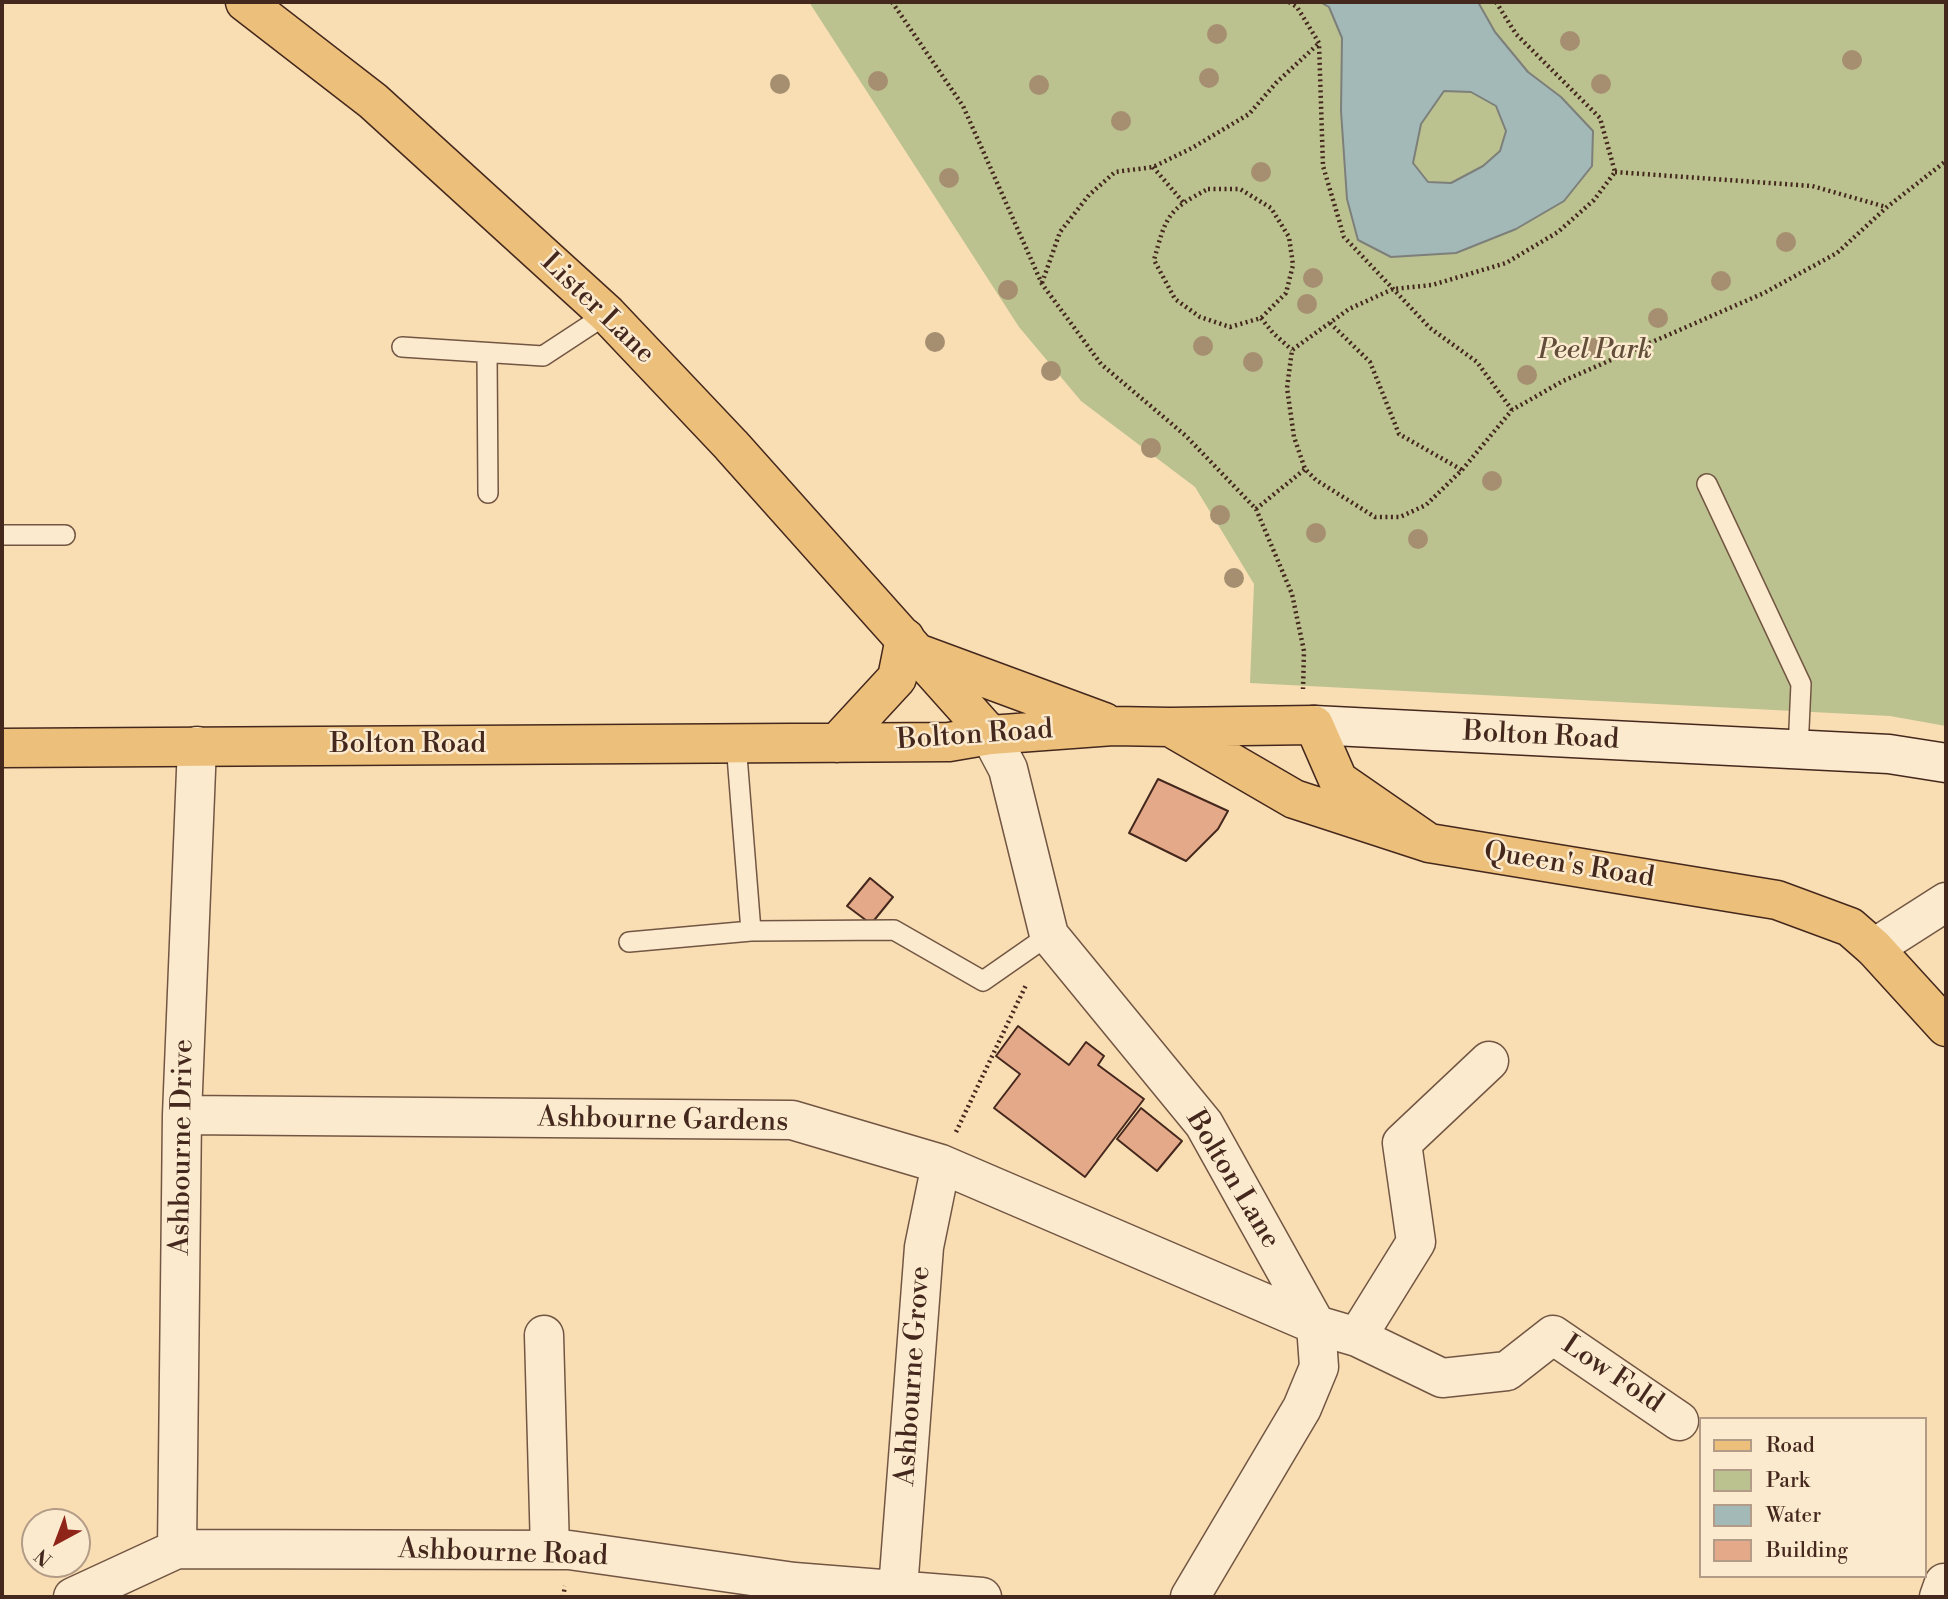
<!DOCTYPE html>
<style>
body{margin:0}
#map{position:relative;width:1948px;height:1599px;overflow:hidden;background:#f9deb4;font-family:"Libre Bodoni",serif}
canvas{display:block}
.frame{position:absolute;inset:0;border:4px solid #45281d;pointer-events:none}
.legend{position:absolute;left:1699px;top:1417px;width:228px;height:161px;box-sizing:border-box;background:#fbeace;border:2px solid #b29c87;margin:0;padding:9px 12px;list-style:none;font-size:21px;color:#45281d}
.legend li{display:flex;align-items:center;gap:14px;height:35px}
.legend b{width:35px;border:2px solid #b29c87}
.north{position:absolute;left:21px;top:1508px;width:70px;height:70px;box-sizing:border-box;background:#fbeace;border:2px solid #b29c87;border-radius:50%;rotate:221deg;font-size:19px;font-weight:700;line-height:28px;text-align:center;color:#45281d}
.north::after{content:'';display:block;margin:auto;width:24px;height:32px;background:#8f2418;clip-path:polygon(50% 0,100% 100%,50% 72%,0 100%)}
</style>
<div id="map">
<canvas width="1948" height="1599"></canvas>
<div class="frame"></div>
<ul class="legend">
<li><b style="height:9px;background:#ecbf7a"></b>Road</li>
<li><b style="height:19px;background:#bbc28f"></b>Park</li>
<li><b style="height:19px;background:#a3b9b8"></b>Water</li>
<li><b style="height:19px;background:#e4a988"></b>Building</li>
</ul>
<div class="north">N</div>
</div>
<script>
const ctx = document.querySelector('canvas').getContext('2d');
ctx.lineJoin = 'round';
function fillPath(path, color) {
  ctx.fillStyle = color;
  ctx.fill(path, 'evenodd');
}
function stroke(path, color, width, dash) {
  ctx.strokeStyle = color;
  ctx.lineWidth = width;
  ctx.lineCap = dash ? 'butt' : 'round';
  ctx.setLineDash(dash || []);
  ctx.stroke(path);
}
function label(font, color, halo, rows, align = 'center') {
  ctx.font = font + ' "Libre Bodoni",serif';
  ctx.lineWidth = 5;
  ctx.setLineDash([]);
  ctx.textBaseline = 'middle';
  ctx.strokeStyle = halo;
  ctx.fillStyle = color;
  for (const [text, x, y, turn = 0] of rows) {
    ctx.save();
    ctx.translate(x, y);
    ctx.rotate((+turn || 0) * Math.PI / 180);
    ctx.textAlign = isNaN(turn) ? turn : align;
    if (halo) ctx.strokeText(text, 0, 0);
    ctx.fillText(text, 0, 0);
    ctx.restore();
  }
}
const green = new Path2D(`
 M809,2H1946V726L1890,716L1250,683L1254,584L1195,487L1081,401L1019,327Z`);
const water = new Path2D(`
 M1320,2H1478L1495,32L1528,72L1561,97L1593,131L1592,166L1564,201L1516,229L1456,253L1391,257L1358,240L1347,199L1341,111L1342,38L1329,7ZM1444,91L1471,92L1496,106L1506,131L1500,151L1483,166L1451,183L1428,182L1413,163L1421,124Z`);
const building = new Path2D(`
 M1158,779L1228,811L1218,829L1186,861L1129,833Z
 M870,878L893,897L871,924L847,906Z
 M1018,1026L1069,1065L1086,1042L1104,1056L1098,1065L1144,1099L1085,1177L994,1108L1020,1074L996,1056Z
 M1141,1108L1182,1141L1157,1171L1117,1139Z`);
const path = new Path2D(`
 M892,2L963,106L1042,284L1101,364L1186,436L1256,509L1292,594L1304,651L1303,689
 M1289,2L1297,7L1319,43L1323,166L1344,237L1430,328L1477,362L1512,410
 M1496,2L1516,34L1600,118L1615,172L1594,200L1558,232L1506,263L1432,285L1393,289L1349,309L1292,350L1287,388L1294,437L1305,469L1316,480L1375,517H1400L1426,505L1462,470L1512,410L1563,381L1764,293L1837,253L1887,207L1946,161
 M1153,167L1183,202
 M1615,172L1812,186L1886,207
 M1208,189H1240L1271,208L1289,237L1293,265L1286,293L1261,318L1230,327L1200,317L1175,299L1154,260C1166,217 1167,210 1208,189Z
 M1042,283L1060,232L1089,195L1115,172L1153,167L1192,148L1249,114L1276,83L1318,44
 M1261,318L1273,333L1292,350
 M1330,323L1370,362L1399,434L1462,470
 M1256,509L1305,469
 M956,1132L1026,985
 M563,1597L565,1586`);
const lane = new Path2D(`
 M402,347L543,356L607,314
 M487,353L488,493
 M1707,484L1801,684L1798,750
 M2,535H65
 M736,743L751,931
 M629,942L751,931L894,930L983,981L1049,935`);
const street = new Path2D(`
 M990,735L1008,769L1049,935L1204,1124L1316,1325L1319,1367L1302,1408L1190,1597
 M1874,948L1946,902
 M182,1115L792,1120L941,1164L1316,1325L1357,1337L1442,1378L1507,1371L1553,1335L1679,1421
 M544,1335L550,1550
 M1357,1337L1416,1242L1402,1143L1489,1061
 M177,1549L182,1115L197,746
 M898,1589L924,1247L941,1164
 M73,1597L177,1549L569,1550L794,1582L982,1597
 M1939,1597L1944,1583`);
const secondary = new Path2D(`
 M1314,725L1889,754L1946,763`);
const primary = new Path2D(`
 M837,743L897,678L905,638
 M2,748L949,742L990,735`);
const highway = new Path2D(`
 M245,2L373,101L607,314L731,445L990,735L1113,726L1170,727L1314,725L1338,780L1429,843
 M920,654L1104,722
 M1170,727L1294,799L1429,843L1777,900L1850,927L1874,948L1946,1027`);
const trees = [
 [1217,34],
 [1570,41],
 [1852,60],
 [1209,78],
 [878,81],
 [780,84],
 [1601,84],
 [1039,85],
 [1121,121],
 [1261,172],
 [949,178],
 [1786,242],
 [1313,278],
 [1721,281],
 [1008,290],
 [1307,304],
 [1658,318],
 [935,342],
 [1203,346],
 [1594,348],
 [1253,362],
 [1051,371],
 [1527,375],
 [1151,448],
 [1492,481],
 [1220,515],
 [1316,533],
 [1418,539],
 [1234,578]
];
const streetNames = [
 ["Lister Lane",597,309,44],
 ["Bolton Road",975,736,-4],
 ["Bolton Road",1541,737,3],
 ["Bolton Road",408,745],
 ["Queen's Road",1569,866,9],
 ["Ashbourne Gardens",663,1121,1],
 ["Ashbourne Drive",183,1147,-89],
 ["Bolton Lane",1232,1180,59],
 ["Low Fold",1612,1375,34],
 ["Ashbourne Grove",914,1376,-86],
 ["Ashbourne Road",503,1554,2]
];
const parkNames = [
 ["Peel Park",1595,351]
];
fillPath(green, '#bbc28f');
fillPath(water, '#a3b9b8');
stroke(water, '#7d7f7a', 2);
fillPath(building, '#e4a988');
stroke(building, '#45281d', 2);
stroke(lane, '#725643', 22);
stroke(street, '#725643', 41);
stroke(secondary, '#45281d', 41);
stroke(primary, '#45281d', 41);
stroke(highway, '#45281d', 41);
stroke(path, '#45281d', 4.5, [2, 3.5]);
stroke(lane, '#fbeace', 19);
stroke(street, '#fbeace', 38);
stroke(secondary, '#fbeace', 38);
stroke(primary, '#ecbf7a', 38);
stroke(highway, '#ecbf7a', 38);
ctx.fillStyle = '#a68f71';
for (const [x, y] of trees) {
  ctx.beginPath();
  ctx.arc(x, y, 10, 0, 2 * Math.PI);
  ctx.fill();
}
label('28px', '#45281d', '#fbeace', streetNames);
label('italic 28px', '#624e3a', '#fbeace', parkNames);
</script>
